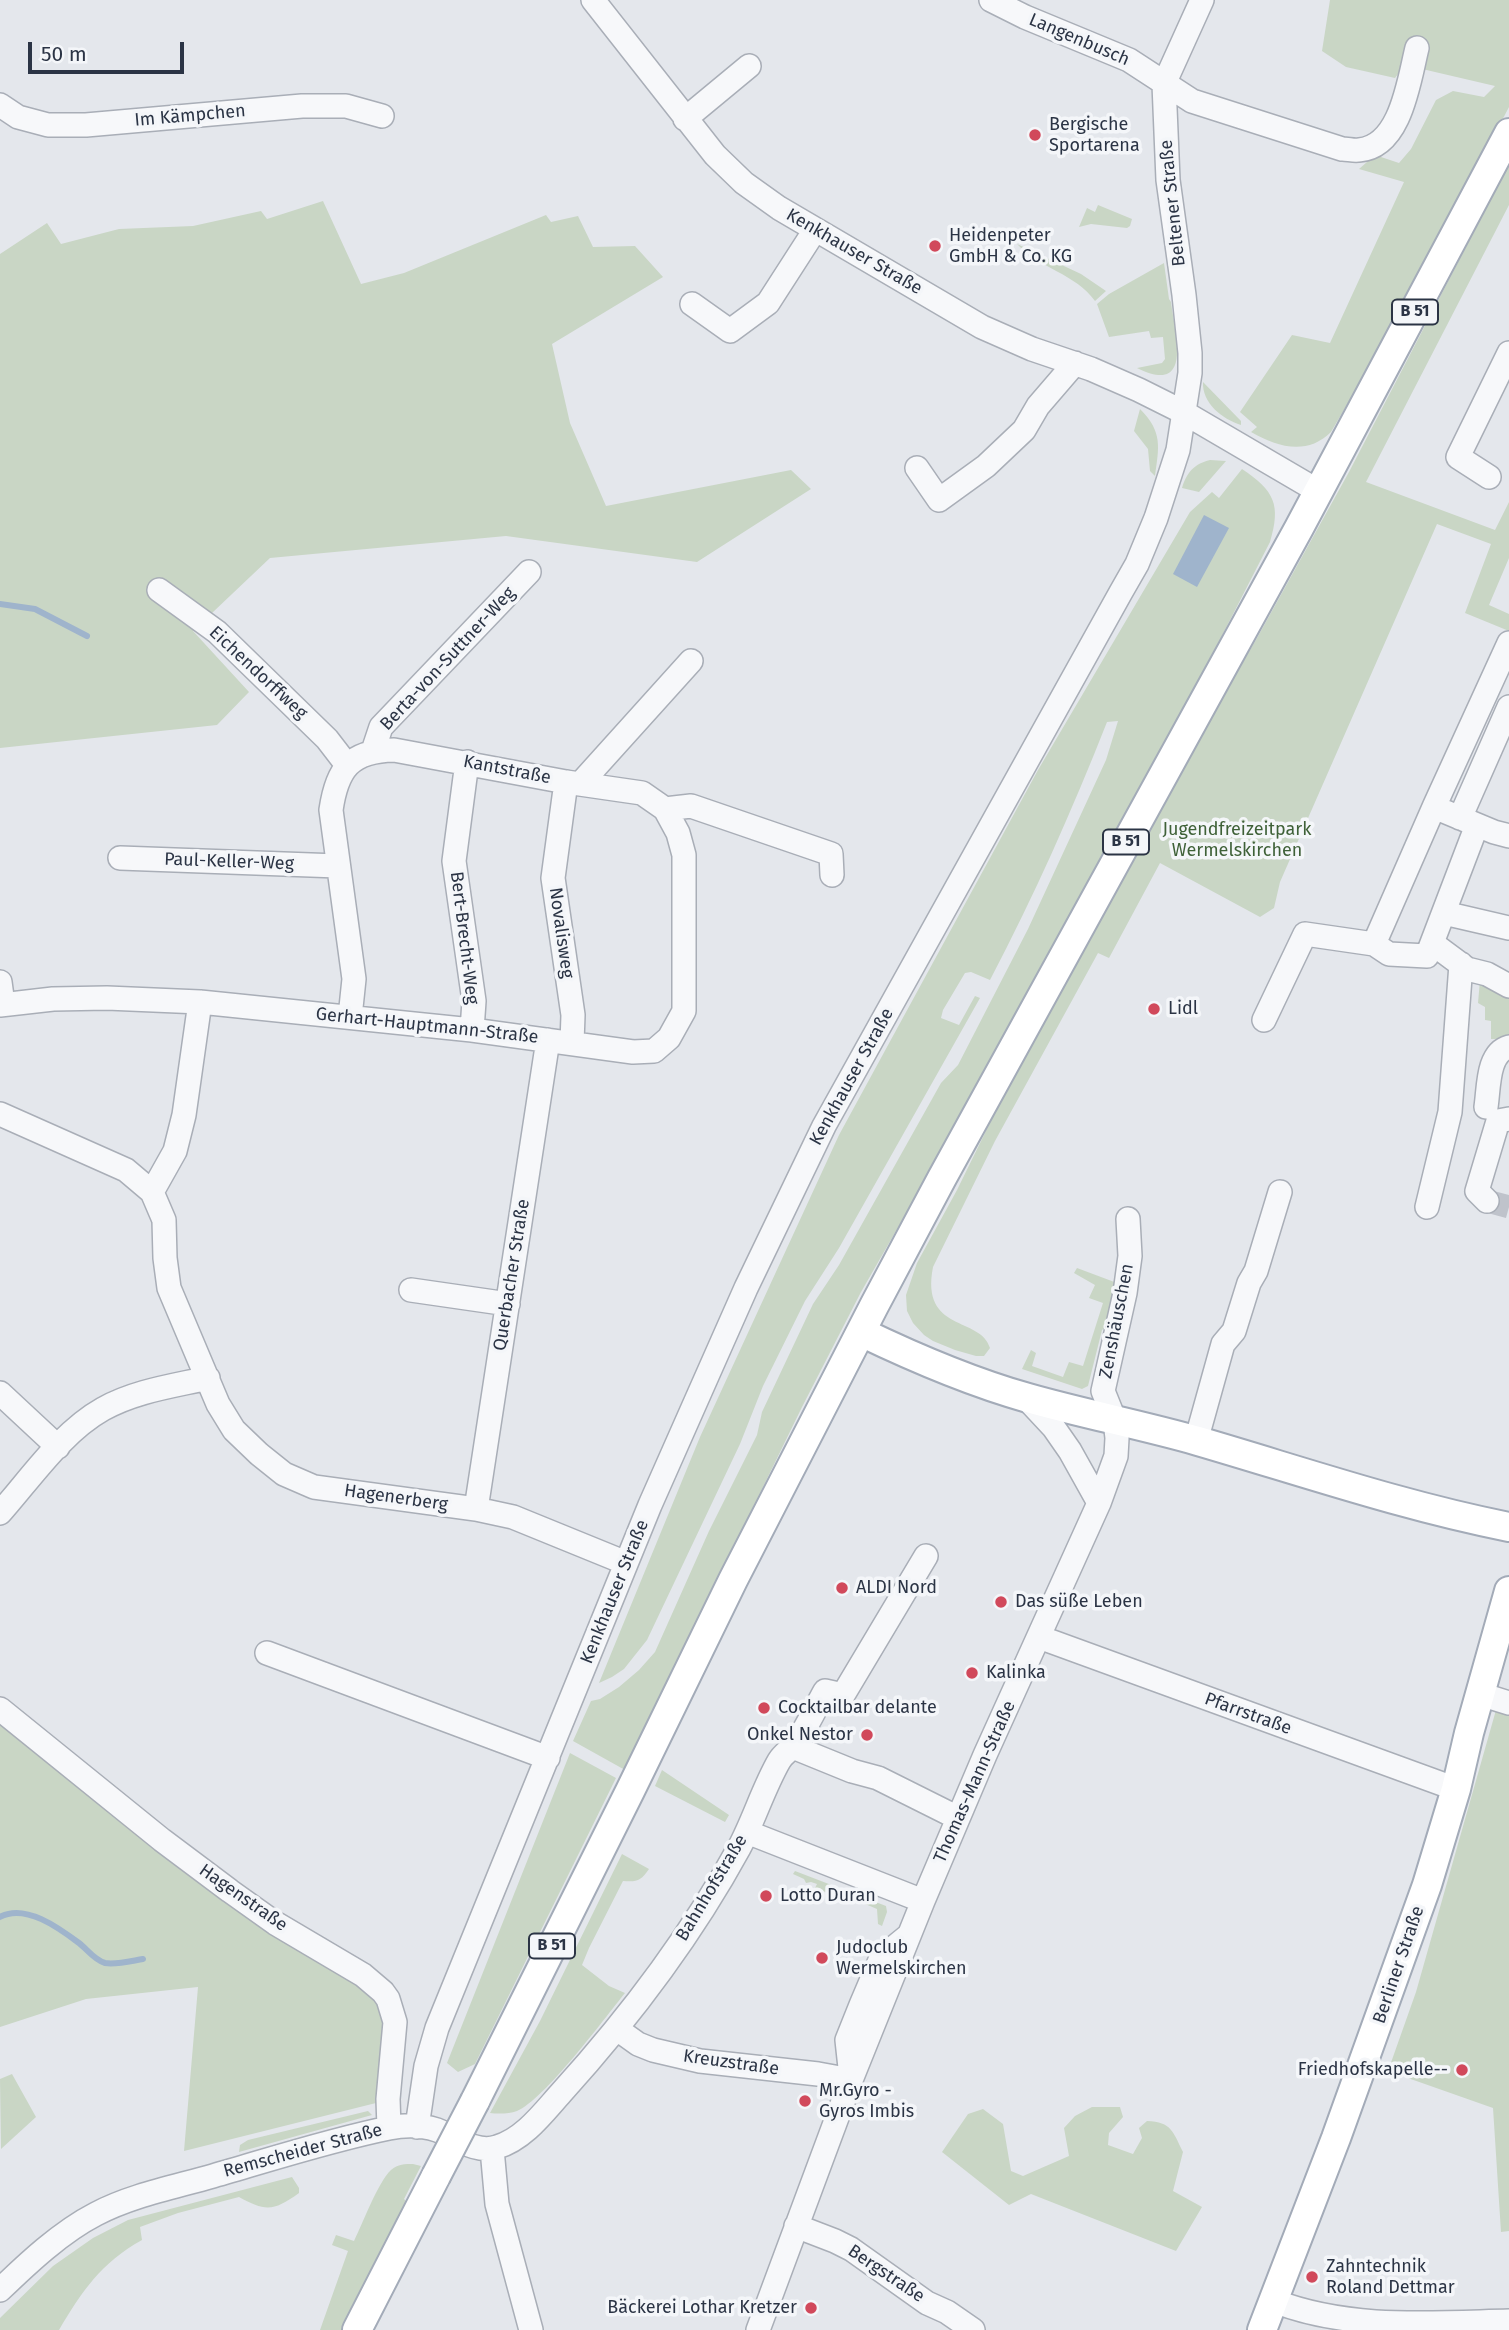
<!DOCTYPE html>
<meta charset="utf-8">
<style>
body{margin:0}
#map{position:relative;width:1509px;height:2330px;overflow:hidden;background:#e4e7ec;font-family:"Fira Sans",sans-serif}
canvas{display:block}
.scale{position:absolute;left:28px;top:42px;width:156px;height:32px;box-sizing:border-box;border:4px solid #2b3445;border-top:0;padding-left:9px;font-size:21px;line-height:24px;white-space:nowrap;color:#2b3445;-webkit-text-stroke:5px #f4f6f9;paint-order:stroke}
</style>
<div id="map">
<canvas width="1509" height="2330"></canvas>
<div class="scale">50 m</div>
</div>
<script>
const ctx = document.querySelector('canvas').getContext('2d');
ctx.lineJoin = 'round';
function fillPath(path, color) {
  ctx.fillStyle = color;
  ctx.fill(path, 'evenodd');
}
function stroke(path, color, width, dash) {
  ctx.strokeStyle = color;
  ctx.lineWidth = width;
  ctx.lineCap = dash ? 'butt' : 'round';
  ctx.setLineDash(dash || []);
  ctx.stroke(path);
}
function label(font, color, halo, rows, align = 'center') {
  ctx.font = font + ' "Fira Sans",sans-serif';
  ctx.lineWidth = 7;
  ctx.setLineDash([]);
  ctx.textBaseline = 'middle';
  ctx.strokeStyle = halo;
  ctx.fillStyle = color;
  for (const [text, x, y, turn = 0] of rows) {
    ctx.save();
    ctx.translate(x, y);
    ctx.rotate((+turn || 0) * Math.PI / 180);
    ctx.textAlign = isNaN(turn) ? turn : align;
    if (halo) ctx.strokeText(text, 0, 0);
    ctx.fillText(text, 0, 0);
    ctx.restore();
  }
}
const green = new Path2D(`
 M1330,0H1509V107L1411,295L1331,432C1307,456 1277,447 1251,432L1257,427L1240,412L1292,335L1330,343L1404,182L1359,169L1375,155L1399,163L1411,149L1436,100L1453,91L1484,97L1495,86L1405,65L1395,78L1346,67L1322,51Z
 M1509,164V205L1366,482L1495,530L1509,502V558L1489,605L1509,614V631L1465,613L1491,544L1437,524L1280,882L1274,908L1260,917L1160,863L1109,958L1098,953L995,1141L933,1267C920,1333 981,1316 990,1348L984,1356H976L955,1350L933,1341L924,1335L913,1323L907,1311L906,1295L917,1263L957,1190L1009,1084L1208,721L1257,638L1349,472Z
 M323,201L361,284L404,273L546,215L551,222L578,216L593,247L635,246L663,277L552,344L570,423L606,506L791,470L811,489L697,562L506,536L270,558L193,631L249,692L217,725L0,748V254L47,223L61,244L119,229L193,226L261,211L267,219Z
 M1098,205L1132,219L1130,226L1127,228L1091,224L1079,227L1087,208L1095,212Z
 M1017,244L1081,274L1106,291L1095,301C1076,274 1039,268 1017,244Z
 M1164,263L1169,299L1171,302C1175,334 1194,396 1137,368L1162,363L1165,359L1163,337L1151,338L1149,331L1109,337L1097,304L1109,294Z
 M1203,382L1241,421V425C1222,419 1202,403 1203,382Z
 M1140,409C1163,432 1159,447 1155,476L1150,471L1148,449L1134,431Z
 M1210,460L1226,461L1199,492L1182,488C1187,472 1194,464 1210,460Z
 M1242,469C1275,491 1281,505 1270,542L1170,737L959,1121L861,1292L802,1407L625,1770L573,1741L591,1701L600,1699L619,1687L639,1670L655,1652L709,1531L757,1435L762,1412L813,1304L839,1265L941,1083L958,1065L1028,929L1106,760L1118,721L1107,722C1072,811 1034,896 990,980L971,972L965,973L943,1010L941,1018L959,1025L975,996L980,998L839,1248L805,1301L763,1386L740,1444L647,1640L624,1669L612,1677L599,1683L700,1437L839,1135L1038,770L1190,512L1212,492L1219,498Z
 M1480,980L1509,996V1039H1491V1021L1485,1020V1007L1478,1003Z
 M1077,1268L1117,1283L1107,1326L1102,1330L1088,1386L1082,1389L1022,1369L1031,1350L1036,1353L1032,1366L1063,1377L1069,1362L1083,1366L1103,1303L1089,1298L1095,1285L1074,1273Z
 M1496,1710L1509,1714V2231L1501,2232L1493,2108L1388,2071L1416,1992Z
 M0,1718L212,1893L365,1990L377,2002L386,2021L380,2102L184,2151L198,1987L86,1999L0,2027Z
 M570,1753L616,1778L475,2064L458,2072L447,2063Z
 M662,1770L729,1815L725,1822L655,1786Z
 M622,1854L649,1869C641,1881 637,1882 623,1881L589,1948L582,1965L609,1986L625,1993C604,2019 544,2100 517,2111C509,2114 498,2114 490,2113L540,2021Z
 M795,1871L886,1906L887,1912L882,1926L878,1924L877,1909L830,1889L828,1893L815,1888L817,1884L811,1882L806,1883L804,1879L793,1874Z
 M12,2074L36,2117L1,2149L0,2079Z
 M1092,2107H1120L1123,2117L1109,2133L1108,2145L1133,2154L1142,2138L1139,2128L1147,2121C1172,2122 1173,2132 1183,2152L1173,2191L1202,2207L1176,2251L1031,2194L1009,2205L942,2152L968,2114L983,2109L1003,2124L1011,2171L1023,2176L1069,2156L1064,2128L1075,2116Z
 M368,2111L372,2115L239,2152L240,2145L248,2140Z
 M413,2164L421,2166L404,2199L407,2202L342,2330H320L348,2251L332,2245L336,2235L354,2241C363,2223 378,2182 391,2170C398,2164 405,2164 413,2164Z
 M292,2177L299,2188V2193C274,2211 266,2212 239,2197L178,2213L140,2227L142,2240C101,2263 82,2291 59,2330H0V2318L53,2266L93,2238L128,2220Z`);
const water = new Path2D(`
 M1204,515L1229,528L1197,587L1173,574Z`);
const stream = new Path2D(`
 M0,604L35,609L87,636
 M0,1917C25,1903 59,1928 79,1943C87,1949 94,1960 105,1963C116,1965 131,1961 143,1959`);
const minorTunnel = new Path2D(`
 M1487,1201L1509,1207`);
const minor = new Path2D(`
 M593,0L715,155L744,183L779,208L982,327L1032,349L1091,369L1139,390L1183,412L1318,491
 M991,0L1025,17L1129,60L1192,101L1342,149C1348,149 1354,151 1359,150C1401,147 1409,80 1417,48
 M0,105L18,117L48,125H86L302,106H346L382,116
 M685,119L749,66
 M692,304L730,331L768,303L815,230
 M917,468L939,500L986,466L1024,430L1038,406L1075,363
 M1489,477L1458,457L1509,353
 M159,590L217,632L327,739L347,765
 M373,751L381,727L529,572
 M467,762L454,861L474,1001L472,1030
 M566,782L553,878L573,1015L572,1043
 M581,783L691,661
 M1434,807L1509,643
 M665,809L691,806L831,854L832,875
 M1460,818L1509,707
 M120,858L338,866
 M1444,913L1509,928
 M1432,943L1467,969L1487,974L1509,986
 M1374,944L1389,954L1427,956L1477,825
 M0,982L3,1004
 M0,1005L53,999L107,998L200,1002L472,1030L633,1052L654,1051L669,1038L684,1011V855L678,833L665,809L642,793L566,782L394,750C350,751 337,769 331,810L354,979L350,1017
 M1264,1020L1305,934L1374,944L1434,807L1494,832L1509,836
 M1486,1107C1489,1088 1487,1053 1509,1047
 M0,1114L126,1170L152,1192L164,1220L165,1258L169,1288L218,1404L234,1430L259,1454L284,1474L314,1487L476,1509L513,1517L626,1563
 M152,1192L175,1151L184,1115L200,1002
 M1487,1201L1477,1191L1498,1121L1509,1119
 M1427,1207L1450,1112L1461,964
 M411,1290L508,1304
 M0,1393L58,1447
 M1026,1398L1054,1428L1070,1451L1099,1503
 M1196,1441L1223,1344L1234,1331L1249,1283L1256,1271L1280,1192
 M476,1509L548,1040
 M0,1513C31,1478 62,1432 103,1409C135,1391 173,1386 208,1378
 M1039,1637L1456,1789
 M267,1653L548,1758
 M1480,1694L1509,1703
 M0,1709L162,1840L230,1891L275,1923L363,1975L383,1992L388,1999L395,2022L388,2099L389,2128
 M793,1747L852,1771L878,1778L958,1818
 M747,1832L923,1901
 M617,2029L638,2044L653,2050L700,2061L818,2074L851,2080
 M851,2077L847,2040L861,2005L881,1958L908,1936
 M417,2127L426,2066L437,2028L650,1505L746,1288L824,1126L1121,592L1137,564L1156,518L1178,450L1190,373V353L1184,295L1168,180L1164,84L1202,0
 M492,2149L497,2204L531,2330
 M796,2226L835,2241L851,2249L927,2303L947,2312L973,2330
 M0,2290C28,2263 61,2232 96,2214C132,2195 175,2187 213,2176C272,2159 330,2140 389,2128C404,2125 422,2125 437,2130C455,2137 476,2154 497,2147C524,2139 543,2113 561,2093C628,2019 691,1936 739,1848C754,1820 763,1789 779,1761C783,1754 788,1752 793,1746C801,1739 818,1703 825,1691L843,1695L926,1556
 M1274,2301C1349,2330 1430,2323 1509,2321
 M758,2330L851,2080L923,1901L985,1755L1099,1503L1116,1456L1117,1438L1115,1421L1103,1391L1125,1293L1130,1256L1128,1219`);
const major = new Path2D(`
 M861,1332C915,1358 971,1382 1028,1398C1084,1414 1142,1425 1198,1441C1301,1471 1403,1506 1509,1527
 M475,2101L630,1791L733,1580L874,1306L942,1178L1299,528L1509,133
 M357,2330L436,2176
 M1262,2330L1336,2138L1427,1885L1456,1789L1469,1733L1509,1591`);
const majorBridge = new Path2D(`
 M436,2176L475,2101`);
const markers = [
 [1035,135,7,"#d1495b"],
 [935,246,7,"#d1495b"],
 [1154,1009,7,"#d1495b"],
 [842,1588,7,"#d1495b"],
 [1001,1602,7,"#d1495b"],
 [972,1673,7,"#d1495b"],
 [764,1708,7,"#d1495b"],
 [867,1735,7,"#d1495b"],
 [766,1896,7,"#d1495b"],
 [822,1958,7,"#d1495b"],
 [1462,2070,7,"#d1495b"],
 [805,2101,7,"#d1495b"],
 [1312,2277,7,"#d1495b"],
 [811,2308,7,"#d1495b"]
];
const shields = [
 [1415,312,46],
 [1126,842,46],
 [552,1946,46]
];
const shieldNames = [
 ["B 51",1415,312],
 ["B 51",1126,842],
 ["B 51",552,1946]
];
const streetNames = [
 ["Langenbusch",1079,40,23],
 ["Im Kämpchen",190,116,-5],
 ["Beltener Straße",1173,203,-96],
 ["Kenkhauser Straße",854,252,30],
 ["Berta-von-Suttner-Weg",448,659,-47],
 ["Eichendorffweg",258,673,43],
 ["Kantstraße",507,770,11],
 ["Paul-Keller-Weg",229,862,2],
 ["Novalisweg",561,933,82],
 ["Bert-Brecht-Weg",464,938,83],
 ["Gerhart-Hauptmann-Straße",427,1026,6],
 ["Kenkhauser Straße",852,1077,-61],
 ["Querbacher Straße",512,1275,-81],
 ["Zenshäuschen",1117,1321,-79],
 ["Hagenerberg",396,1498,8],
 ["Kenkhauser Straße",615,1592,-68],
 ["Pfarrstraße",1248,1714,20],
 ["Thomas-Mann-Straße",975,1782,-66],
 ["Bahnhofstraße",712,1888,-59],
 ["Hagenstraße",243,1898,35],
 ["Berliner Straße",1399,1965,-71],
 ["Kreuzstraße",731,2063,8],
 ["Remscheider Straße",303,2151,-15],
 ["Bergstraße",886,2274,34]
];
const poiNames = [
 ["Bergische",1049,125],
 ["Sportarena",1049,146],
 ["Heidenpeter",949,236],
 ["GmbH & Co. KG",949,257],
 ["Lidl",1168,1009],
 ["ALDI Nord",856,1588],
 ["Das süße Leben",1015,1602],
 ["Kalinka",986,1673],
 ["Cocktailbar delante",778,1708],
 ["Onkel Nestor",853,1735,"right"],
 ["Lotto Duran",780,1896],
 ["Judoclub",836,1948],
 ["Wermelskirchen",836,1969],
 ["Friedhofskapelle--",1448,2070,"right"],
 ["Mr.Gyro -",819,2091],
 ["Gyros Imbis",819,2112],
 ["Zahntechnik",1326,2267],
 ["Roland Dettmar",1326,2288],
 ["Bäckerei Lothar Kretzer",797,2308,"right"]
];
const parkNames = [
 ["Jugendfreizeitpark",1237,830],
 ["Wermelskirchen",1237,851]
];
fillPath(green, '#c9d6c5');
fillPath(water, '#9fb4cc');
stroke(stream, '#9fb4cc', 6);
stroke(minorTunnel, '#bfc3cb', 23, [23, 11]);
stroke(minor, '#a9aeb7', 26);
stroke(major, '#a3abb8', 32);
stroke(minor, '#f7f8fa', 23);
stroke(major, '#fff', 28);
stroke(majorBridge, '#a3abb8', 32, []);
stroke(majorBridge, '#fff', 28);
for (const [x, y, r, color] of markers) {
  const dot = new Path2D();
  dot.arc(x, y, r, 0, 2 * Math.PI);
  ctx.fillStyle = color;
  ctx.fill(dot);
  stroke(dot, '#f4f6f9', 2.5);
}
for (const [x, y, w] of shields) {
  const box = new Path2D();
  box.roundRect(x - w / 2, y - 12.5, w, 25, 5);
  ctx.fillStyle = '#f4f6f9';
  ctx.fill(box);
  stroke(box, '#2b3445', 2);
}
label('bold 16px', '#2b3445', null, shieldNames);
label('18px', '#2b3445', '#f4f6f9', streetNames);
label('18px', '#2b3445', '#f4f6f9', poiNames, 'left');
label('18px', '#3f6138', '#f4f6f9', parkNames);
</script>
